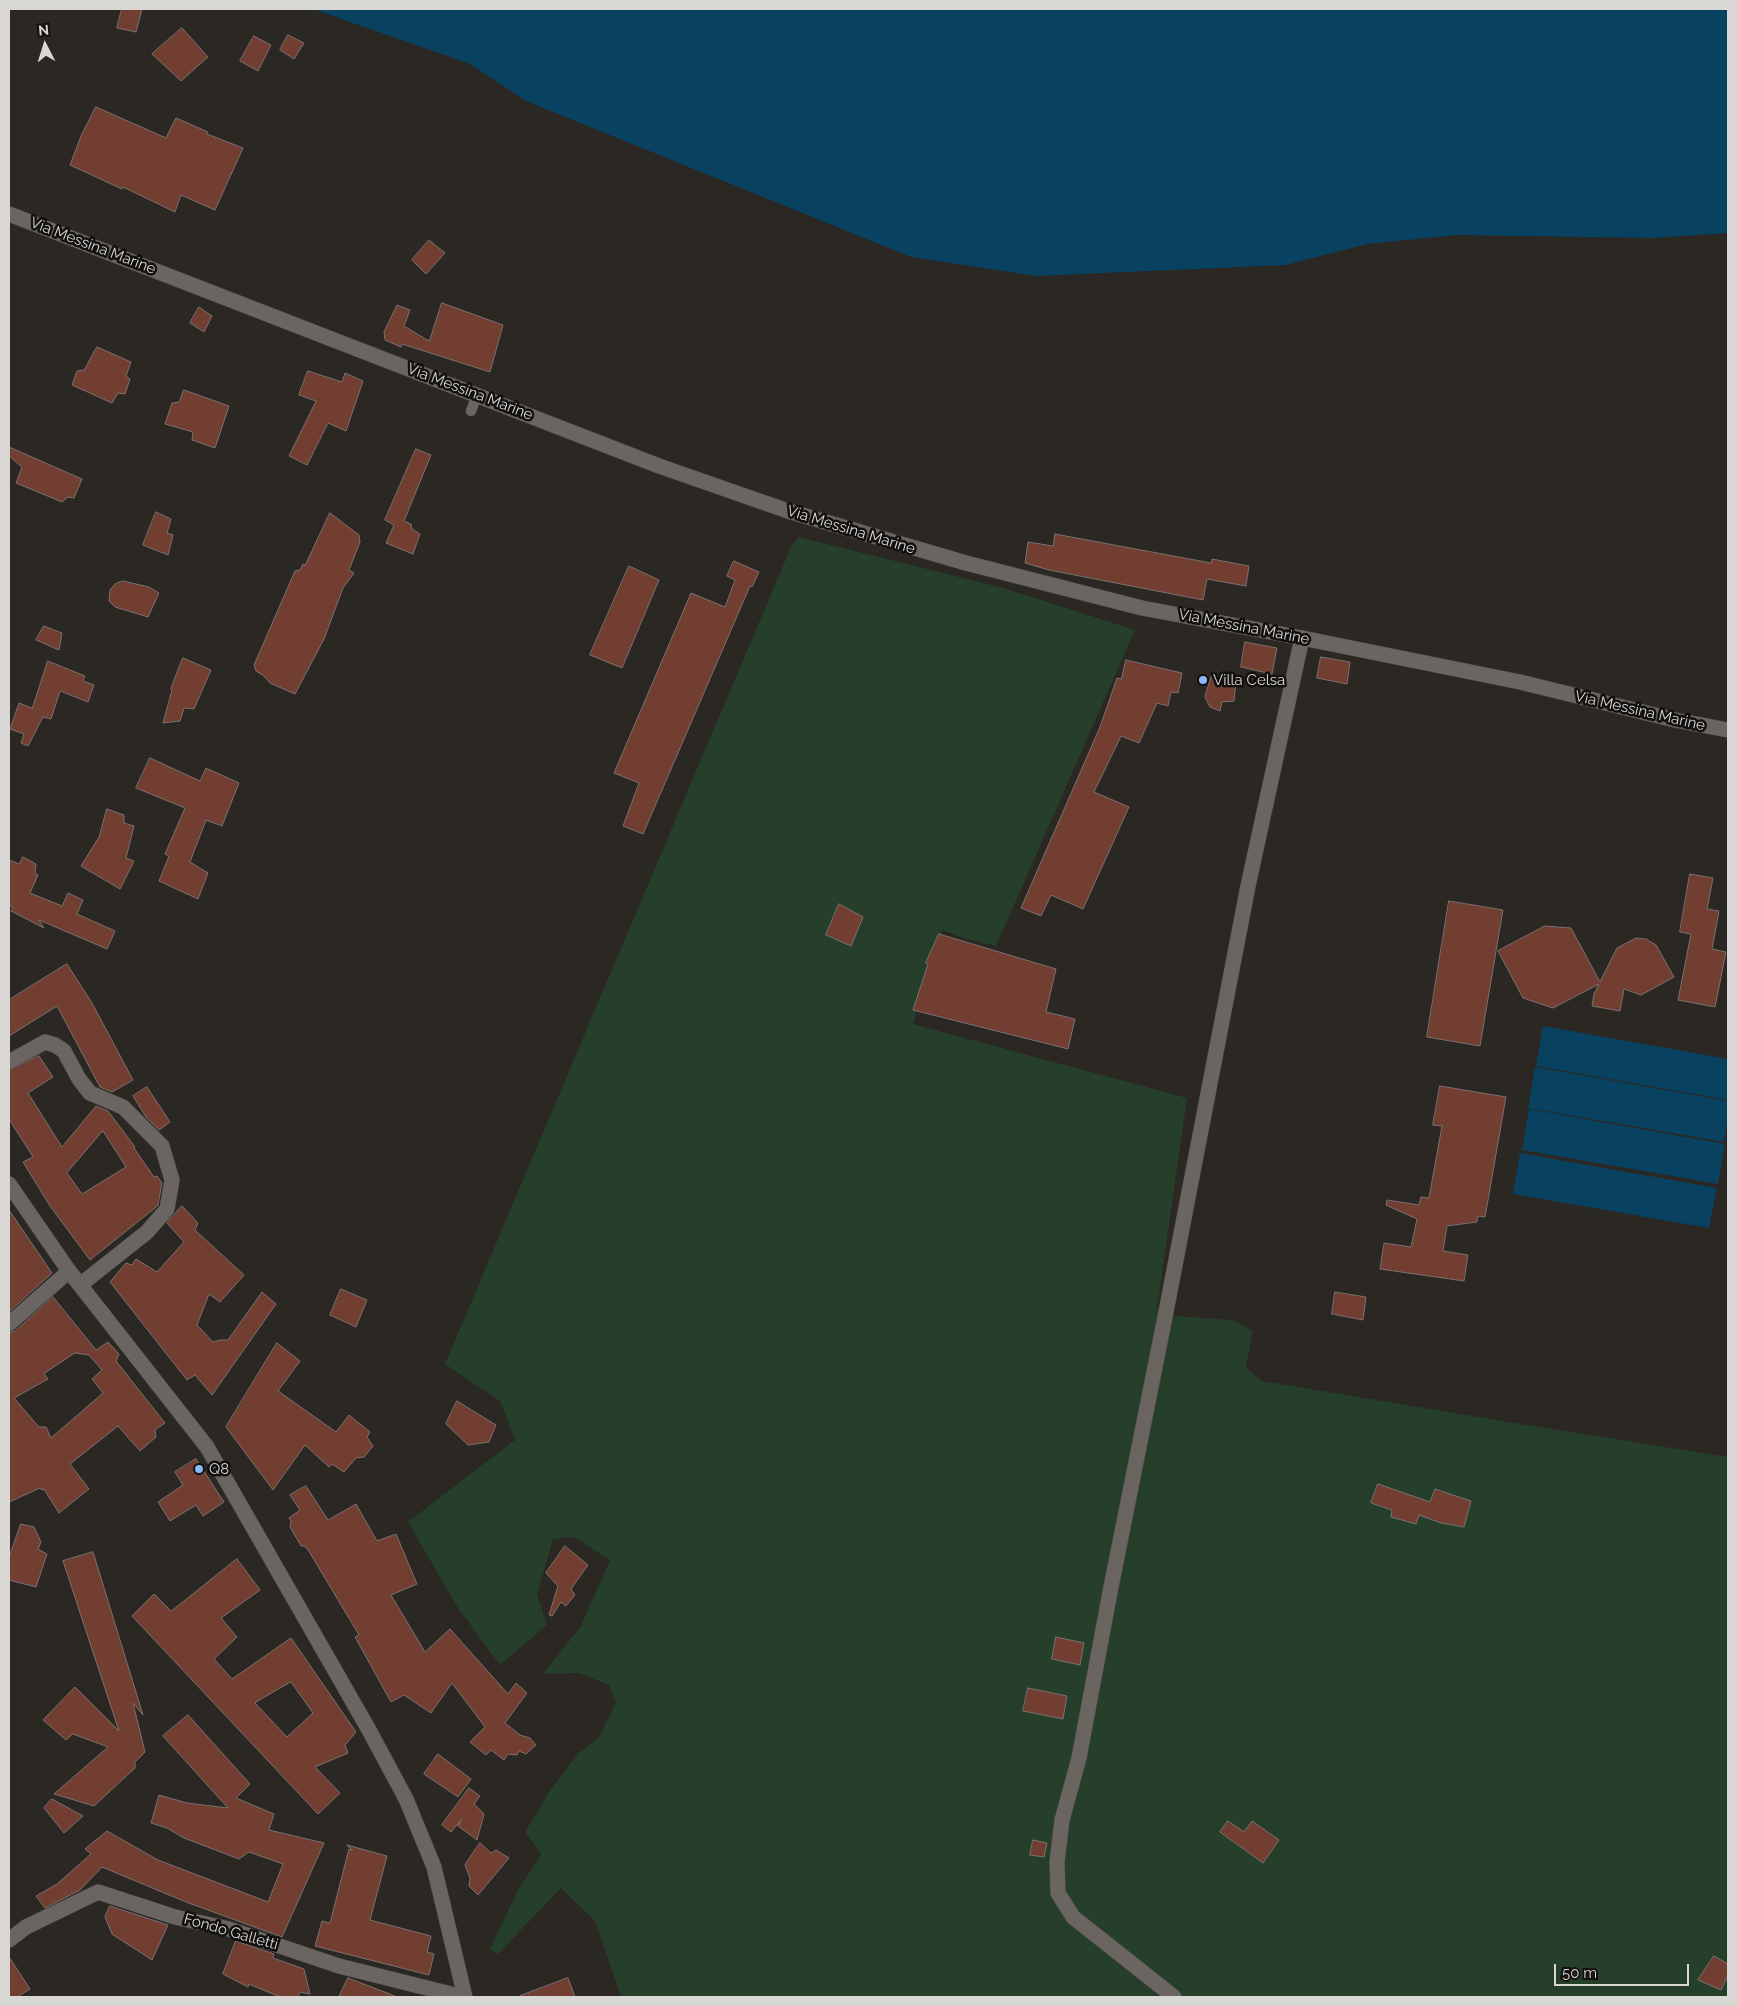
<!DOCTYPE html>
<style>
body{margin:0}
#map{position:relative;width:1737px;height:2006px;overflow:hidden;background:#2b2723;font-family:Raleway,sans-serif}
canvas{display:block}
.frame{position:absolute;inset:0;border:10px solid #d9d7d4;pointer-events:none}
.north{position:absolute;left:20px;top:20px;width:50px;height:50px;-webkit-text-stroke:4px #12100f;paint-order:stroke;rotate:355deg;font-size:14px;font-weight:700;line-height:20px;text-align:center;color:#d9d7d4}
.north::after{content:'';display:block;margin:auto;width:18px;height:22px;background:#d9d7d4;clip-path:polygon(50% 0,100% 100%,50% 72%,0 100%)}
.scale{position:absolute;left:1554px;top:1964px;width:135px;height:22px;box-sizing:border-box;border:2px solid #d9d7d4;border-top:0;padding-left:6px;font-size:15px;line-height:18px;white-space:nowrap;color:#d9d7d4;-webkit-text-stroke:4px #12100f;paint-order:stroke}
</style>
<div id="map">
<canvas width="1737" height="2006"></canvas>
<div class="frame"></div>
<div class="north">N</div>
<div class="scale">50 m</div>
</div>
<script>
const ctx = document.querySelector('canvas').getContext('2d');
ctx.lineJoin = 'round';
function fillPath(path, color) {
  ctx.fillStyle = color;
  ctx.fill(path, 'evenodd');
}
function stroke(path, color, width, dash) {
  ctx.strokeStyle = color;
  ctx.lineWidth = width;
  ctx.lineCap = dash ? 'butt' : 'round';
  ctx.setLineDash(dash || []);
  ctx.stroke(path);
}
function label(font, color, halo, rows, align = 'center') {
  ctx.font = font + ' Raleway,sans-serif';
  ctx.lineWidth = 5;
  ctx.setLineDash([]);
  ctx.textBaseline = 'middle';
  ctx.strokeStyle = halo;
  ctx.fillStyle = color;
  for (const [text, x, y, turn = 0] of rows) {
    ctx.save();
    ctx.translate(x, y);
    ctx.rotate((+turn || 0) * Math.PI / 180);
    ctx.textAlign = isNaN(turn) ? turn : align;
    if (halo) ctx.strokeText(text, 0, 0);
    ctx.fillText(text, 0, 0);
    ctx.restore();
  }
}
const green = new Path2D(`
 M798,537L1003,588L1135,630L996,946L964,938L943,930L932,958L913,1024L1187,1098L1157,1309L1174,1316L1232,1320L1253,1331L1246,1368L1262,1381L1508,1422L1728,1457V1997H621L595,1921L561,1888L498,1954L490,1949L517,1892L541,1854L525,1832L549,1792L577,1755L599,1737L616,1703L609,1685L579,1673L543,1674L581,1626L610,1560L574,1537L553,1539L537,1594L547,1625L500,1665L458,1608L408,1522L515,1440L501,1402L445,1364L791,547Z`);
const water = new Path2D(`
 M313,9H1728V233L1652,238L1457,235L1367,244L1286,265L1036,276L911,257L526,101L470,64Z
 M1543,1026L1728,1059V1100L1536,1066Z
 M1535,1067L1728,1101V1118L1724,1142L1528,1108Z
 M1529,1109L1725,1144L1718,1184L1522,1150Z
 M1520,1153L1717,1188L1709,1228L1513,1194Z`);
const building = new Path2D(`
 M122,9H142L136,32L117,28Z
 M182,28L208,57L181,81L152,54Z
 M288,35L304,43L294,59L280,50Z
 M254,36L271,45L258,71L240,61Z
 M96,107L166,138L176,118L208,132L207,134L243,148L215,210L181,195L175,212L123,187L122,189L70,165L81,136Z
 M429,240L445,253L426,274L412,260Z
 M442,303L503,325L490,372L402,344L401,347L385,340L384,332L397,305L410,310L404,326L429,341Z
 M199,307L212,316L204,332L190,323Z
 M97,347L131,362L126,376L130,379L125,394L118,393L112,403L72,385L77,371L84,370Z
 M308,371L342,382L345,373L363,381L346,431L328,423L307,465L289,456L316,401L299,395Z
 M184,390L229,406L215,448L192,440L193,432L165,424L172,403L179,402Z
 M9,447L82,479L74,498L68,497L62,502L16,483L22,467L9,456Z
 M416,449L431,455L404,521L411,524L412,529L420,534L413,554L386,543L394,525L385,520Z
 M156,512L171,519L167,533L173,535L168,555L143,545Z
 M330,513L359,535L360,542L349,570L354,573L343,588L324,639L295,694L270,683L264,676L256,671L254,665L295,571L300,570L303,564L305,565Z
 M1055,534L1211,563L1212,559L1249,566L1246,586L1207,579L1203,600L1049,570L1025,563L1028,542L1053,546Z
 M734,561L759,572L752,587L750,586L643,834L623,826L639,783L614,773L691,593L725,607L735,580L727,576Z
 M629,566L659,580L622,668L590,655Z
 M123,581L149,587L159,593L148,617L115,607L109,601L110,590L115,584Z
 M44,626L62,633L59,650L36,640Z
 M1245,642L1277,648L1272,674L1241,667Z
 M1321,657L1350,662L1347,684L1317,678Z
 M183,658L211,670L194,709L184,708L180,721L163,723L172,690L171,689Z
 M1126,660L1182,673L1178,693L1171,692L1168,706L1157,703L1139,743L1121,736L1094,792L1129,807L1083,909L1051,895L1041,916L1021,908L1100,727L1117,678L1121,679Z
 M48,661L85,676L83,681L94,685L88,702L60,691L51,719L43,717L28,746L21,743L24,734L10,729L19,703L32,708Z
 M1212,675L1236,681L1234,701L1222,702L1220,711L1210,707L1205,697Z
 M150,758L200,781L206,768L239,783L222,826L206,820L190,862L208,873L198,899L159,881L169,856L165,854L185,808L136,788Z
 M107,809L124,815V823L134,826L126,858L134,861L120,889L81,866L99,837Z
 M23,857L36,864L35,873L38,875L30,893L62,906L68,893L83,900L77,914L115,931L107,949L39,920L44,928L11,911L13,908L9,905V860L19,864Z
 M1690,874L1713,878L1707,909L1719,911L1712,949L1726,952L1715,1007L1678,1000L1691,934L1680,932Z
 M1449,901L1503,910L1480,1046L1427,1037Z
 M839,904L863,917L851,946L826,935Z
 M1545,926L1571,928L1600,982L1617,948L1636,938L1646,939L1656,945L1674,977L1641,995L1624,989L1620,1011L1592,1006L1594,994L1599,984L1553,1008L1523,998L1498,951Z
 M939,934L1056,969L1046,1012L1075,1019L1068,1049L913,1010L928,964L926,963Z
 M67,964L92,1003L133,1080L112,1092L100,1087L57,1006L9,1036V1000Z
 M39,1056L53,1077L28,1093L62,1147L96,1106L108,1111L135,1147L134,1148L154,1177L157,1176L162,1183L158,1205L155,1208L90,1260L50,1206L23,1162L33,1157L9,1119V1071ZM103,1131L126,1167L82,1194L67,1173Z
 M1440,1086L1506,1097L1485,1217L1478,1216L1477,1222L1447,1226L1443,1251L1468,1255L1464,1281L1380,1269L1384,1243L1411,1247L1417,1219L1386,1205L1387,1200L1419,1205L1421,1197L1429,1198L1442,1126L1433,1125Z
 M147,1087L170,1122L159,1130L146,1117L133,1096Z
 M182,1206L198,1223L195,1230L244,1275L220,1302L209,1294L197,1325L213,1342L220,1340H228L262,1292L276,1304L212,1395L195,1375L187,1380L110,1282L126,1263L132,1265L136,1259L157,1272L184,1242L167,1223Z
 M9,1210L52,1273L9,1312Z
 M341,1289L367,1300L356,1327L330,1315Z
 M1335,1292L1366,1297L1363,1320L1332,1314Z
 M53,1297L96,1350L108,1342L119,1354L116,1361L165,1423L155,1430L156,1437L140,1451L118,1426L70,1464L89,1489L59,1513L44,1489L42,1490L40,1488L9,1502V1333L15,1331ZM75,1353L89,1355L102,1370L92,1379L103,1393L51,1438L46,1427H39L14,1398L48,1379L44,1374Z
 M277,1343L300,1361L278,1391L336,1432L349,1415L370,1432L367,1437L373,1446L364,1457L356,1458L344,1472L332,1464L329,1467L305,1445L273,1490L226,1427Z
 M457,1401L496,1425L489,1442L468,1445L446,1424Z
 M196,1459L224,1502L203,1516L196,1505L170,1521L158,1502L183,1485L175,1472Z
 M1378,1484L1430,1502L1435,1489L1471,1501L1464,1527L1441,1523L1419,1515L1416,1524L1391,1517L1392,1510L1371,1503Z
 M306,1486L328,1520L356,1504L377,1541L396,1534L417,1584L391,1595L425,1652L450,1629L508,1694L516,1683L527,1693L505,1723L520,1735L530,1738L536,1745L526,1754L519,1751L517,1755L508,1754L504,1760L491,1750L486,1755L470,1742L485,1727L452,1683L431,1713L404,1695L391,1702L355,1637L359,1635L310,1553L305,1546H301L290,1527L291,1521L289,1518L300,1510L290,1495Z
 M21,1524L34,1527L41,1542L38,1549L47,1554L36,1587L9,1580V1558Z
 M565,1546L588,1565L571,1589L575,1595L566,1606L561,1602L552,1616L549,1615L558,1586L546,1573Z
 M93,1552L143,1715L133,1703L145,1752L135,1762V1768L94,1806L54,1794L108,1747L73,1734L66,1740L43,1720L75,1687L119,1731L63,1561Z
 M237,1559L260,1590L221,1618L237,1637L214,1659L232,1679L291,1638L356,1732L345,1745L348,1753L315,1767L340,1793L318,1814L132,1616L154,1594L171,1611ZM291,1682L313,1713L287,1737L255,1703Z
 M1056,1637L1084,1643L1080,1665L1052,1659Z
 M1028,1688L1067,1696L1063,1719L1023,1711Z
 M188,1715L250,1784L236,1798L274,1814L269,1830L324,1843L282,1937L186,1902L102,1867L80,1890L45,1908L36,1896L57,1884L91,1854L85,1849L107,1831L158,1860L268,1902L283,1864L249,1852L239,1859L184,1838L167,1828L151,1823L159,1795L187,1803L228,1808L163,1736Z
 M438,1754L471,1779L458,1797L424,1774Z
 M469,1788L480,1796L474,1804L484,1814L477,1840L458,1826L462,1819L451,1832L442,1825Z
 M52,1799L83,1816L64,1833L44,1808Z
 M1228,1821L1244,1832L1252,1821L1279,1840L1263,1863L1220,1832Z
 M1033,1840L1047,1843L1044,1857L1030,1855Z
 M480,1843L491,1853L496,1850L509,1858L478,1895L469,1886L470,1878L465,1865Z
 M347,1845L387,1856L370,1920L431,1936L427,1952L434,1954L429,1975L315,1946L322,1921L330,1923L349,1849L352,1850Z
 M110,1906L168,1925L152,1960L112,1934L105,1917Z
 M236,1941L274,1954L273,1958L304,1969L310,1994L300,1992L298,1997H280L249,1984L248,1987L223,1974Z
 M1714,1956L1728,1964V1975L1721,1990L1698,1980Z
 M9,1957L30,1989L17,1997H9Z
 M348,1978L395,1996V1997H339Z
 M568,1978L575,1997H520V1996Z`);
const lane = new Path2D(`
 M471,411L477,395`);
const street = new Path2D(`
 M9,1062L45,1042L55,1045L64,1051L79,1079L90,1093L123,1107L162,1146L172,1180L167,1209L147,1232L80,1285
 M9,1324L69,1271
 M9,1940L26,1927L98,1892L175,1917L229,1929L339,1966L463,1997
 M1174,1997L1073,1917L1058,1893L1057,1862L1062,1820L1079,1758L1111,1587L1165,1317L1248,886L1302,638`);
const secondary = new Path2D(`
 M9,214L659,466L788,511L966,563L1142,608L1302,638L1520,682L1675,720L1728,730
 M9,1184L69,1271L207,1447L369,1730L406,1799L434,1867L465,1997`);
const markers = [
 [1203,680,5,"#8bb9fc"],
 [199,1469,5,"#8bb9fc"]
];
const streetNames = [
 ["Via Messina Marine",93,246,21],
 ["Via Messina Marine",470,392,21],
 ["Via Messina Marine",851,530,17],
 ["Via Messina Marine",1244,627,11],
 ["Via Messina Marine",1640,711,13],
 ["Fondo Galletti",231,1932,16]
];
const poiNames = [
 ["Villa Celsa",1213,680],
 ["Q8",209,1469]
];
fillPath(green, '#263f2b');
fillPath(water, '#094260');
fillPath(building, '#713e31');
stroke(building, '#797270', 1);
stroke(lane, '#464441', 11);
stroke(street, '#464441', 16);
stroke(secondary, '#464441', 16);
stroke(lane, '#6a6561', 10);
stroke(street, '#6a6561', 15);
stroke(secondary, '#6a6561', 15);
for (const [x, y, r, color] of markers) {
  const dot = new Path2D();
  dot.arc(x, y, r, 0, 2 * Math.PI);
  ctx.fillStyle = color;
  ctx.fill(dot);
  stroke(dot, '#12100f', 2);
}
label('15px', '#d9d7d4', '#12100f', streetNames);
label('15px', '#d9d7d4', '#12100f', poiNames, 'left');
</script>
